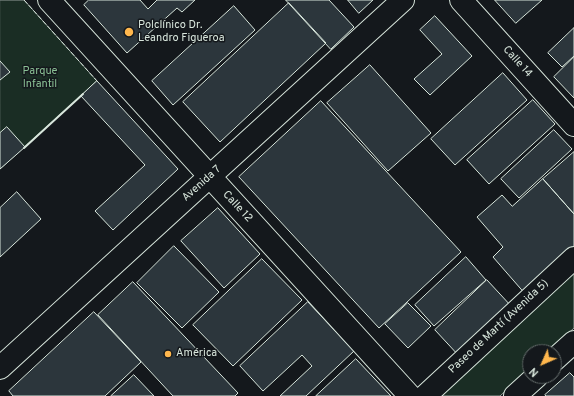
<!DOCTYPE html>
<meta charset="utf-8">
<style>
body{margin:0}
#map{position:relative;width:574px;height:396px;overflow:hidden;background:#14181c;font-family:Overpass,sans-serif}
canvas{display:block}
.north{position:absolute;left:522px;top:344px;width:40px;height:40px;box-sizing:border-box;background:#14181c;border:1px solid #626a69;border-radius:50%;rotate:225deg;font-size:11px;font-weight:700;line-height:16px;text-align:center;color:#d8e6dc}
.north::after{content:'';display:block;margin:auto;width:14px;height:18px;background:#ffb74d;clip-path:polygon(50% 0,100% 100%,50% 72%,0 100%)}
</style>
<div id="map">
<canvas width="574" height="396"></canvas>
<div class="north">N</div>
</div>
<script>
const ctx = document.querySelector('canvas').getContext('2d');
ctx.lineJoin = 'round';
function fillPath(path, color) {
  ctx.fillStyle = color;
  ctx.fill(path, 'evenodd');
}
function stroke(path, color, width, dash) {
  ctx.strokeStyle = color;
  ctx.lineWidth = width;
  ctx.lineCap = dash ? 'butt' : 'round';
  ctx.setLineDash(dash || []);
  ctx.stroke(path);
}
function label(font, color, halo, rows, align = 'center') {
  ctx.font = font + ' Overpass,sans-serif';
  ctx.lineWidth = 3;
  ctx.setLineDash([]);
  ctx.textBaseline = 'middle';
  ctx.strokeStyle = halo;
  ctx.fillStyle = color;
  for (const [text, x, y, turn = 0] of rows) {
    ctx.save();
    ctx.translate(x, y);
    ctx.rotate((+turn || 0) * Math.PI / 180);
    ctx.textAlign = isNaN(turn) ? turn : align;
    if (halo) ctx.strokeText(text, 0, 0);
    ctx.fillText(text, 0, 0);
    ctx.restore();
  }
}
const green = new Path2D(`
 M0,0H24L97,81L0,169Z
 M574,273V328L548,352H530V368L500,396H441Z`);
const building = new Path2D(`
 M89,0H140L148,9L157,0H195L182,12L177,8L127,53L84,5Z
 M286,0H329L354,27L331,49Z
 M348,0H373L359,13Z
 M495,0H542L516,23Z
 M289,3L326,43L220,142L183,102Z
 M234,6L255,30L173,105L152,81Z
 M435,16L472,56L430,95L414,79L442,54L420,30Z
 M574,28V56L562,67L548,53Z
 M574,57V98L554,77Z
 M0,61L10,72L0,80Z
 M370,65L431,133L388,171L327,103Z
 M503,73L527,100L455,165L431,139Z
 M97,81L178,169L113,230L95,211L145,165L81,96Z
 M533,100L555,124L489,184L467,160Z
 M321,101L461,252L379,328L239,177Z
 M7,127L25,147L0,169V133Z
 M554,130L572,149L519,198L501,179Z
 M574,152V214L543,179Z
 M543,179L574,214V254L527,296L493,257L503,247L477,217L502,195L512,206Z
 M17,192L41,219L0,257V208Z
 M218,208L260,254L224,288L181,241Z
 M174,246L219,292L182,328L137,283Z
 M466,257L486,280L434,326L415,305Z
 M262,259L302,300L233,366L193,325Z
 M487,280L512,307L460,357L435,330Z
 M133,282L238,393L235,396H173L98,315Z
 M308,302L354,351L306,396H280L312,366L302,355L263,391L240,366Z
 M408,303L431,326L408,348L385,324Z
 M94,312L141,362L105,396H13L9,391Z
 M356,359L391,396H316Z
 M570,373L574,377V396H546L545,395Z
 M134,375L154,396H111Z`);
const minor = new Path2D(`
 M49,0L410,396
 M461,0L574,125
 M554,360L574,342
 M0,368L403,0
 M425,396L574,258
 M515,396L537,376`);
const fence = new Path2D(`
 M24,0L97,81`);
const wall = new Path2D(`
 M24,148L83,94`);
const markers = [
 [129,32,5,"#ffb74d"],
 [168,354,4,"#ffb74d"]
];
const poiNames = [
 ["Polclínico Dr.",138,26],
 ["Leandro Figueroa",138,39],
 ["América",176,354]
];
const streetNames = [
 ["Calle 14",517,62,48],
 ["Avenida 7",202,184,-42],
 ["Calle 12",237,207,47],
 ["Paseo de Martí (Avenida 5)",499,327,-43]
];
const parkNames = [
 ["Parque",40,72],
 ["Infantil",40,85]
];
fillPath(green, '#1a2d24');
stroke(green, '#939e99', 1);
fillPath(building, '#2c363c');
stroke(building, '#d8e6dc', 1);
stroke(minor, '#d8e6dc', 24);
stroke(minor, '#14181c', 22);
stroke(fence, '#d8e6dc', 1, [5, 2]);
stroke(wall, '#d8e6dc', 2);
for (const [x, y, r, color] of markers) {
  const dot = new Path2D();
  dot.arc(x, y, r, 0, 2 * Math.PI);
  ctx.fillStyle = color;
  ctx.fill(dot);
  stroke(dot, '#14181c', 1.5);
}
label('11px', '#d8e6dc', '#14181c', poiNames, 'left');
label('11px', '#d8e6dc', '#14181c', streetNames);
label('11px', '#8ac095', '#14181c', parkNames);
</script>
